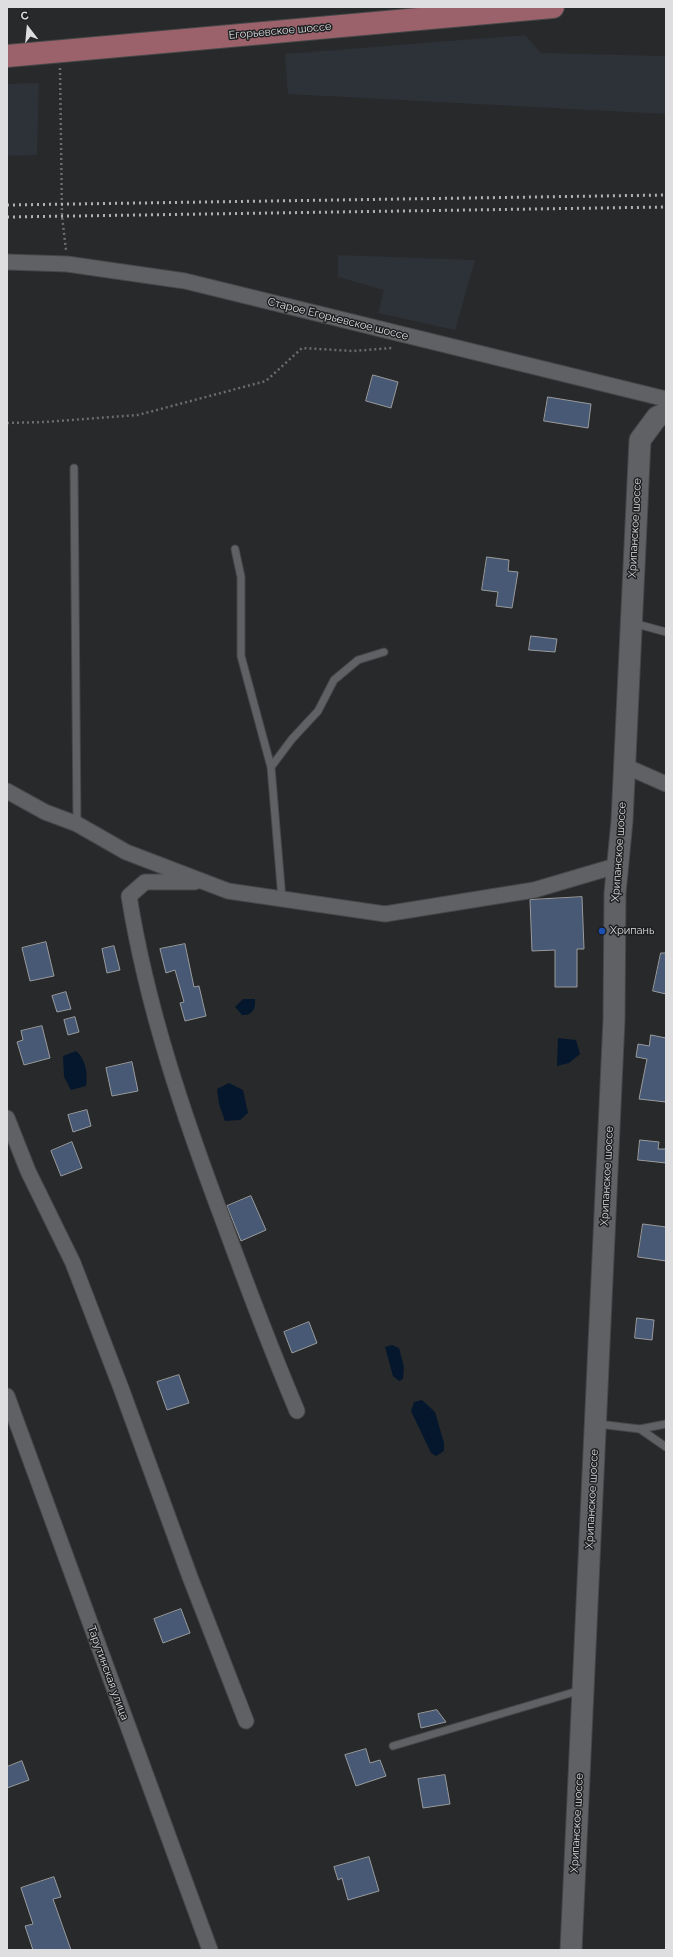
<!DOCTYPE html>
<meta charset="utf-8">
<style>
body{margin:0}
#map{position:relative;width:673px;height:1957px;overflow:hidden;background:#28292b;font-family:Raleway,sans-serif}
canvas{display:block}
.frame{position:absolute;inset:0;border:8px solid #dedee0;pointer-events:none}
.north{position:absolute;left:8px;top:8px;width:40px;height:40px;-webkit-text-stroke:3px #1e1f21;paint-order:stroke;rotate:344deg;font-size:11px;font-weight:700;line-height:16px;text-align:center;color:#dedee0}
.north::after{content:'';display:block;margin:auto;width:14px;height:18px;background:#dedee0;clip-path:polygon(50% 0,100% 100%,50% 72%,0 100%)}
</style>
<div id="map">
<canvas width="673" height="1957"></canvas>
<div class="frame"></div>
<div class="north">С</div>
</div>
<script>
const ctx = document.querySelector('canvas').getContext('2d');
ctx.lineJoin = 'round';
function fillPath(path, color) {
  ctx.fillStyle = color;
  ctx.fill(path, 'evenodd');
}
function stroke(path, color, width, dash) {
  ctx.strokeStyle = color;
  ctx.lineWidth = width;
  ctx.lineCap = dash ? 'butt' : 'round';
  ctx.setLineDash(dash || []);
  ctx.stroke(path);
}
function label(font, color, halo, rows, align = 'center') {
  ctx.font = font + ' Raleway,sans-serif';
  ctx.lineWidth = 3;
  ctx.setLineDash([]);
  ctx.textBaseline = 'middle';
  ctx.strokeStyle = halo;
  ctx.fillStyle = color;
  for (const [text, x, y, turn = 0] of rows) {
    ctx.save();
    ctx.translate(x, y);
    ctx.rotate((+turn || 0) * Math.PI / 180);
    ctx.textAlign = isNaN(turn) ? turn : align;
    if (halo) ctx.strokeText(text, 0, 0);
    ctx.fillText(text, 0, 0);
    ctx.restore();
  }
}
const built = new Path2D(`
 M525,35L541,53L666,56V114L288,94L285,54Z
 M39,83L37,155L7,156V84Z
 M338,255L475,260L455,330L378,313L384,290L338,277Z`);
const water = new Path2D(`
 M243,999H255C256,1009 252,1016 242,1015L235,1007Z
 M558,1038L576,1040L580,1054L569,1063L557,1066Z
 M76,1051C86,1059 88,1074 86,1086L71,1090L64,1077L63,1056Z
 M229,1083L243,1090L248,1113L240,1120L225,1121L219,1104L217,1089Z
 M392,1345L399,1348L404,1367L403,1379L399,1381L393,1376L385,1347Z
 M422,1400L435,1412L444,1443V1451L436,1456L431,1453L411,1411L414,1402Z`);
const building = new Path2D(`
 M373,375L398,382L391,408L366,401Z
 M548,397L591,404L588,428L544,421Z
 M487,557L509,560L508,571L518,572L512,608L496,606L498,592L482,590Z
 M531,636L557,639L555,652L529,650Z
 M582,897L584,949H577V987H555V950L532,951L530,900Z
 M46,942L54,976L30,981L22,948Z
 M185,944L194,987L199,986L206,1016L185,1021L180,1003L184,1002L175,970L166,973L160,949Z
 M114,946L120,970L107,973L102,949Z
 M661,953H666V994L653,991Z
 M66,992L71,1009L57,1012L52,996Z
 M75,1017L79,1032L68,1035L64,1020Z
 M42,1026L50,1058L24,1065L17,1042L23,1040L21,1031Z
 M651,1035L666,1038V1102L639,1099L647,1059L636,1057L638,1044L649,1046Z
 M132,1062L138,1091L112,1096L106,1068Z
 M87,1110L91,1126L73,1132L68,1115Z
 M640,1140L659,1142L658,1149H666V1163L638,1160Z
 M72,1142L82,1168L61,1176L51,1151Z
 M251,1196L266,1230L241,1241L227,1206Z
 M643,1224L666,1227V1261L638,1257Z
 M637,1318L654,1320L652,1340L635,1338Z
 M309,1322L317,1343L292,1353L284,1332Z
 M179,1375L189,1403L167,1410L157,1382Z
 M181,1609L190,1633L163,1643L154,1619Z
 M437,1710L446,1722L421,1728L418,1714Z
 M366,1749L370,1763L380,1760L386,1776L356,1786L345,1755Z
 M22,1761L29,1780L7,1788V1767Z
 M445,1775L450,1804L423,1808L418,1779Z
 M369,1857L379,1891L348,1900L342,1878L338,1880L334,1867Z
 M54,1877L61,1897L53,1899L71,1950H33L25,1926L33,1924L21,1888Z`);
const path = new Path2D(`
 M60,68L62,216L66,250
 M7,423L45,422L138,415L266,381L302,348L353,351L392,348L394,347`);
const lane = new Path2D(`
 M74,468L77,824
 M235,549L241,577V656L271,767L282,899
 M633,623L666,632
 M271,767L292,739L318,711L334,680L358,660L384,652
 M598,1424L640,1429L666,1424
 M640,1429L666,1447
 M393,1746L581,1690`);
const street = new Path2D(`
 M7,262L67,264L185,281L666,399
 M623,765L666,784
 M7,791L45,812L77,824L126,852L228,891L385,914L534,890L619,865
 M195,882H145L129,896C147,1008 184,1117 224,1223C247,1286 271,1349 297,1411
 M7,1118L28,1171L73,1263L121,1388L190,1577L246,1721
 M7,1396L210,1950`);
const secondary = new Path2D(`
 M571,1950L614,1020L615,893L622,821L640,440L657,417L666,413`);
const primary = new Path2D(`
 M7,56L553,7`);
const rail = new Path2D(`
 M7,205L666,195
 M7,217L666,207`);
const markers = [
 [602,931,4,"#1a4fb4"]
];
const streetNames = [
 ["Егорьевское шоссе",280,31,-5],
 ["Старое Егорьевское шоссе",338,319,14],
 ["Хрипанское шоссе",635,528,-87],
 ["Хрипанское шоссе",619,852,-86],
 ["Хрипанское шоссе",607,1176,-87],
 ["Хрипанское шоссе",592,1499,-87],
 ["Тарутинская улица",108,1673,70],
 ["Хрипанское шоссе",577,1823,-87]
];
const poiNames = [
 ["Хрипань",610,931]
];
fillPath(built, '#2d3138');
fillPath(water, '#05172d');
fillPath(building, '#475974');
stroke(building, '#999b9d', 1);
stroke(lane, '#464748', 9);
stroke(street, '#464748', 17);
stroke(secondary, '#464748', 23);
stroke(primary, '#464748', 24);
stroke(path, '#6b6c6e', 2.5, [2, 3]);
stroke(lane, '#606164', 7);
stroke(street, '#606164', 15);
stroke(secondary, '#606164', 21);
stroke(primary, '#9b626b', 22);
stroke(rail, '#b1b1b3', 3, [2, 4]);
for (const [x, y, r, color] of markers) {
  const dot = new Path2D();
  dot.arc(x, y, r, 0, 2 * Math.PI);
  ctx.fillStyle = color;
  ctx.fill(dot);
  stroke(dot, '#1e1f21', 1.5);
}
label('11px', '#dedee0', '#1e1f21', streetNames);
label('11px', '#dedee0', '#1e1f21', poiNames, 'left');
</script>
